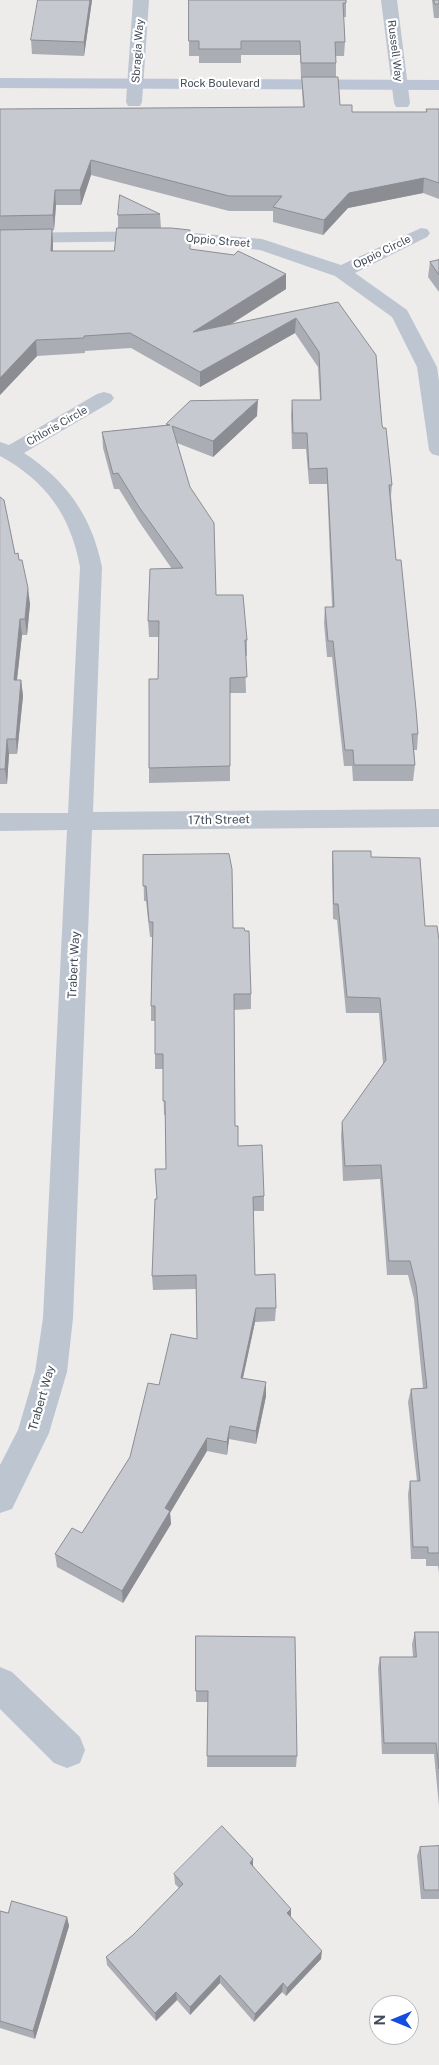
<!DOCTYPE html>
<style>
body{margin:0}
#map{position:relative;width:439px;height:2065px;overflow:hidden;background:#eeebeb;font-family:"Public Sans",sans-serif}
canvas{display:block}
.north{position:absolute;left:369px;top:1995px;width:50px;height:50px;box-sizing:border-box;background:#fff;border:1px solid #b4b7bd;border-radius:50%;rotate:270deg;font-size:14px;font-weight:700;line-height:20px;text-align:center;color:#434b59}
.north::after{content:'';display:block;margin:auto;width:18px;height:22px;background:#134ee0;clip-path:polygon(50% 0,100% 100%,50% 72%,0 100%)}
</style>
<div id="map">
<canvas width="439" height="2065"></canvas>
<div class="north">N</div>
</div>
<script>
const ctx = document.querySelector('canvas').getContext('2d');
ctx.lineJoin = 'round';
function fillPath(path, color) {
  ctx.fillStyle = color;
  ctx.fill(path, 'evenodd');
}
function stroke(path, color, width, dash) {
  ctx.strokeStyle = color;
  ctx.lineWidth = width;
  ctx.lineCap = dash ? 'butt' : 'round';
  ctx.setLineDash(dash || []);
  ctx.stroke(path);
}
function label(font, color, halo, rows, align = 'center') {
  ctx.font = font + ' "Public Sans",sans-serif';
  ctx.lineWidth = 4.5;
  ctx.setLineDash([]);
  ctx.textBaseline = 'middle';
  ctx.strokeStyle = halo;
  ctx.fillStyle = color;
  for (const [text, x, y, turn = 0] of rows) {
    ctx.save();
    ctx.translate(x, y);
    ctx.rotate((+turn || 0) * Math.PI / 180);
    ctx.textAlign = isNaN(turn) ? turn : align;
    if (halo) ctx.strokeText(text, 0, 0);
    ctx.fillText(text, 0, 0);
    ctx.restore();
  }
}
const street = new Path2D(`
 M133,0H149L142,102L140,106H128L126,102Z
 M381,0H397L410,103L408,107H396L394,103Z
 M421,228L427,229L430,233L427,237L355,273L407,310L437,367L439,381V456L432,454L429,450L417,367L392,317L335,276L260,250L171,241L0,243V233L171,231L262,239L341,265Z
 M104,392L111,394L114,398L111,402L24,453C67,481 92,517 102,567L93,812L439,809V827L92,830L73,1318L67,1372L49,1433L12,1509L0,1513V1465L18,1430L35,1372L43,1318L67,830L0,831V813H68L80,567C71,516 46,481 0,456V442L9,445L97,394Z
 M0,1667L12,1672L80,1737L85,1750L80,1763L67,1768L54,1763L0,1709Z`);
const secondary = new Path2D(`
 M0,78L439,80V90L0,88Z`);
const wall = new Path2D(`
 M92,0L84,56L32,54L31,40Z
 M189,0L346,3V17H343L345,42L344,56H336V77L340,105L352,112H426V109H439V199L423,193L348,208L323,235L273,222V211H229L91,175L81,205H56L54,230L52,231L53,244V251H114L118,228V215L160,214L161,228L190,249L286,274V289L230,325L338,302L382,425L392,485L391,496L396,560L418,734L417,750H414L415,765L413,781H353L352,766H344L332,657H327L324,623L325,607H332L327,484H309L306,449H292L291,415L292,400H320L318,367L295,333L200,387L131,348L85,351V353L37,356L0,395V109L303,107L302,91V78H301L300,55H241V63H199V56H189Z
 M432,0H439V18H434Z
 M439,260V292L428,277L430,262Z
 M257,416L213,457L177,443L216,595L247,640V656H245L246,693H230V781L149,783V768L158,679L159,637H149L148,621L172,569L140,523L119,489H114L103,448L102,432L166,425V424Z
 M0,497L15,554L30,604L27,635H22L17,680H21L23,696L17,754H9L7,784H0Z
 M333,851L371,857L425,926L439,940V1573L438,1566H426V1559H411L408,1494L410,1481H417L408,1402L411,1389L423,1388L414,1299L408,1275H387L380,1179L343,1181L341,1136L342,1122L383,1064L379,1013H346L337,920L333,919L332,866Z
 M143,855L233,928L251,994V1009L234,1010L235,1126L238,1146L264,1196V1211H253L255,1275L276,1308L275,1321L255,1322L243,1378L266,1396L256,1444L229,1439L227,1455L207,1451L170,1513L171,1524L123,1603L57,1567L55,1554L82,1533L130,1457L159,1385L197,1339L196,1289L153,1290L152,1276L157,1199L155,1169H166L165,1115H164L163,1069H155V1021H151V1006L152,937H150L146,901H144Z
 M415,1632H439V1806L434,1754H382L378,1668L380,1657H413L412,1644Z
 M196,1636L297,1756L296,1767H207L208,1702H196Z
 M439,1846V1899H421L417,1856L420,1847Z
 M253,1859V1866L291,1917L321,1959L286,1996L282,1992L254,2022L220,1983L190,2015L177,2000L156,2021L107,1965L106,1957L133,1935L179,1888L175,1884L174,1874Z
 M0,1911L8,1913L67,1917L69,1926L35,2039L0,2028Z`);
const shadedWall = new Path2D(`
 M90,0H92L84,56V42Z
 M91,160V175L81,205L80,190Z
 M424,178L423,193L348,208L323,235L324,220L349,193Z
 M55,190L56,205L54,230L53,215Z
 M52,229L53,244L52,266L51,251Z
 M286,274V289L193,348V332Z
 M296,318L295,333L200,387V372Z
 M36,340L37,356L0,395V378Z
 M258,400L257,416L213,457V441Z
 M28,588L30,604L27,635L25,619Z
 M20,619L22,635L15,696L14,680Z
 M21,680L23,696L17,754L16,739Z
 M7,739L9,754L7,784L5,769Z
 M256,1308L255,1322L240,1391L241,1378Z
 M266,1382V1396L256,1444V1431Z
 M230,1426L229,1439L227,1455V1442Z
 M207,1438V1451L170,1513L171,1524L123,1603L122,1591L165,1508Z
 M253,1859V1868L250,1863Z
 M291,1909V1918L287,1913Z
 M67,1917L69,1926L35,2039L33,2031Z
 M322,1951L321,1959L286,1996L287,1988Z
 M220,1975V1983L190,2015V2007Z
 M283,1983L282,1992L254,2022L255,2014Z
 M176,1992L177,2000L156,2021L155,2013Z`);
const building = new Path2D(`
 M38,0H90L84,42L31,40Z
 M189,0H346V3H343L345,42H335L336,63H301L300,41H241V49H199V41H189Z
 M434,0H439V4H435Z
 M302,77H338L340,105H352V112H427L426,109H439V183L424,178L349,193L324,220L273,207L282,196H229L91,160L80,190H55L53,215L0,216V109L304,107Z
 M120,195L160,214L118,215Z
 M117,228H171L190,230V249L234,255L238,251L286,274L193,332L338,302L376,355L382,425L383,428H386L392,485H389L396,560H401L416,709L418,734H412L415,765H354L353,750H345L333,641H328L325,607H334L327,468L309,469L307,433H293L292,400H321L319,352L296,318L200,372L130,333L84,336V338L36,340L0,378V230L52,229L51,251H114Z
 M439,260V275L430,262Z
 M258,400L213,441L172,426L190,487L214,523L216,595H243L247,640H245L247,677L230,678V766L149,768V679H158L159,621H148L150,569L183,568L139,507L118,473L113,474L102,432L170,425L166,424L190,401Z
 M0,497L4,500L15,554L18,553L19,560H22L28,588L25,619H20L14,680H21L16,739H7L5,769H0Z
 M333,851H371V857L420,858L425,926H437L439,940V1553H428V1547H413L410,1481H420L411,1389L427,1388L416,1285L410,1261H389L381,1165L345,1166L342,1122L386,1060L380,998L347,997L338,904H334Z
 M229,854L232,869L233,928H244L245,931H249L250,966L251,994H234L235,1126H238V1146L262,1145L264,1196L253,1197L255,1275L275,1274L276,1308H256L241,1378L266,1382L256,1431L230,1426L227,1442L207,1438L165,1508L170,1511L122,1591L55,1554L72,1528L82,1533L130,1457L148,1383L159,1385L171,1334L197,1339L196,1275L152,1276L155,1199H157L155,1169H166L165,1101H163V1054H155V1006H151L153,922H149L146,886H143V855Z
 M415,1632H439V1769L436,1743H384L380,1657H416Z
 M196,1636L295,1637L297,1756H207L208,1691H196Z
 M222,1826L253,1859L250,1863L291,1909L287,1913L322,1951L287,1988L283,1983L255,2014L220,1975L190,2007L176,1992L155,2013L106,1957L133,1935L183,1884L174,1874Z
 M439,1846V1890H424L420,1847Z
 M12,1901L67,1917L33,2031L0,2021V1911L8,1913Z`);
const farStreetnames = [
 ["Sbragia Way",138,51,-86],
 ["Russell Way",395,51,83],
 ["Rock Boulevard",220,84],
 ["Oppio Street",218,241,5],
 ["Oppio Circle",382,252,-26],
 ["Chloris Circle",57,426,-30]
];
const streetNames = [
 ["17th Street",219,820,-1],
 ["Trabert Way",74,965,-87],
 ["Trabert Way",42,1398,-74]
];
fillPath(street, '#bdc5d1');
fillPath(secondary, '#bcc5d5');
fillPath(wall, '#abadb4');
fillPath(shadedWall, '#8b8d92');
fillPath(building, '#c7c9d1');
stroke(building, '#8b8d92', 1);
label('11px', '#434b59', '#fff', farStreetnames);
label('12px', '#434b59', '#fff', streetNames);
</script>
